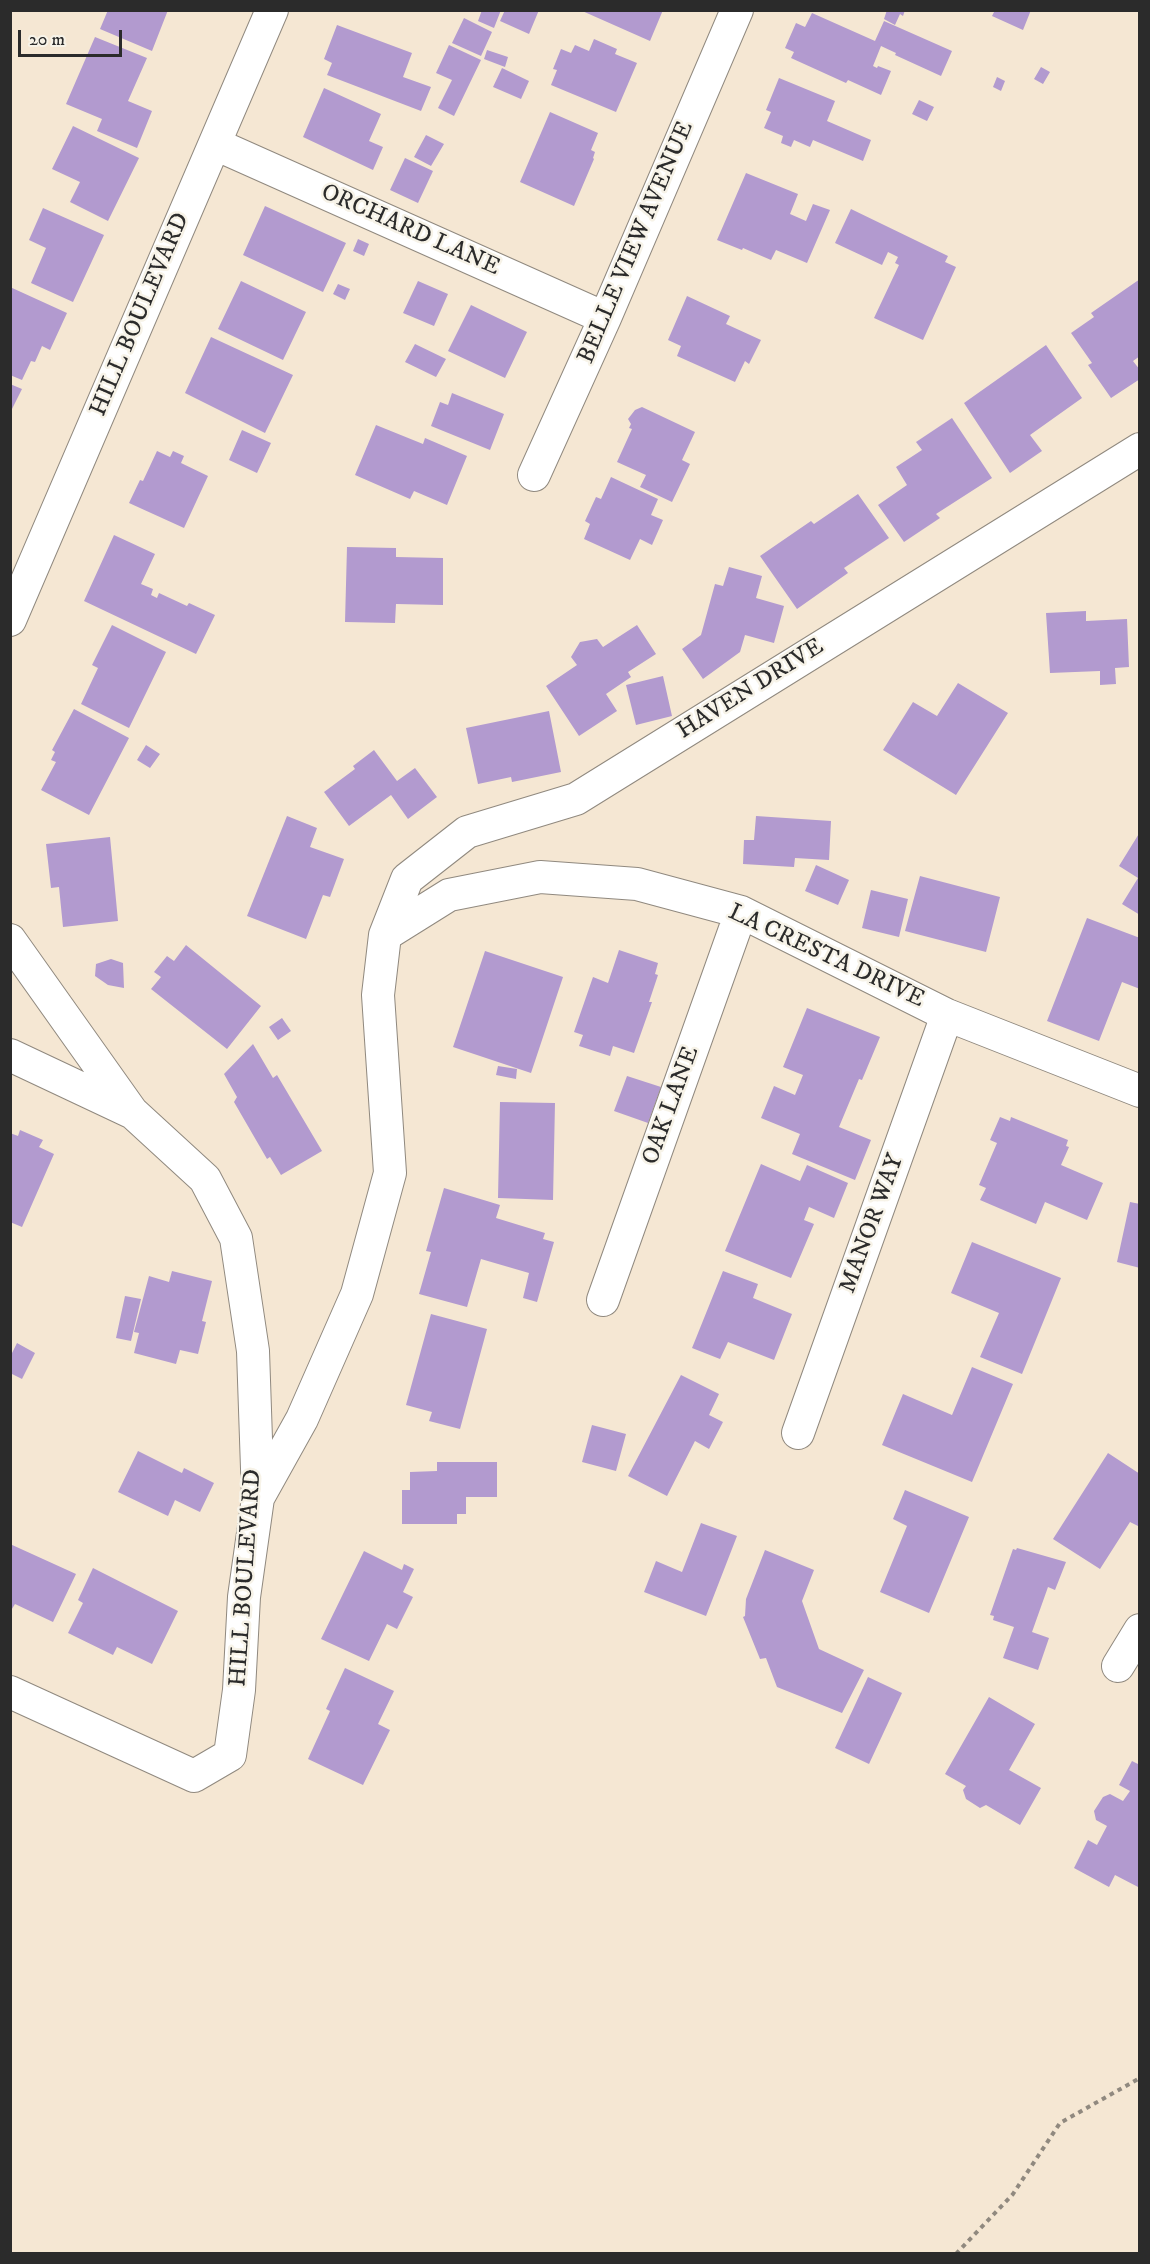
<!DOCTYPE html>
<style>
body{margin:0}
#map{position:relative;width:1150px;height:2264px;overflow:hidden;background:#f5e7d3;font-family:"IM FELL DW Pica",serif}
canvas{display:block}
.frame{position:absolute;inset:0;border:12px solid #2b2b2b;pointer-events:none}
.scale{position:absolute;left:18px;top:30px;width:104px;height:27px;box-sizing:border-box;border:3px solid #2b2b2b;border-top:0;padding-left:8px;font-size:18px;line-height:21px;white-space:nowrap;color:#2b2b2b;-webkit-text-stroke:4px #f7f3e8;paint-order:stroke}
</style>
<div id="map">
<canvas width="1150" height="2264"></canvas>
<div class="frame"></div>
<div class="scale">20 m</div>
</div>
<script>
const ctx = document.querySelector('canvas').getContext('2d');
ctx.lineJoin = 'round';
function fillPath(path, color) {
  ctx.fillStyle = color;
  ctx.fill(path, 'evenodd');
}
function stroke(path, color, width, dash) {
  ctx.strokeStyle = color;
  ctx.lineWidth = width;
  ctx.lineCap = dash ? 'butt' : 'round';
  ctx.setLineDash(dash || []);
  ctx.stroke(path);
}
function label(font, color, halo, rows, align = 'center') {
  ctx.font = font + ' "IM FELL DW Pica",serif';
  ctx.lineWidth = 5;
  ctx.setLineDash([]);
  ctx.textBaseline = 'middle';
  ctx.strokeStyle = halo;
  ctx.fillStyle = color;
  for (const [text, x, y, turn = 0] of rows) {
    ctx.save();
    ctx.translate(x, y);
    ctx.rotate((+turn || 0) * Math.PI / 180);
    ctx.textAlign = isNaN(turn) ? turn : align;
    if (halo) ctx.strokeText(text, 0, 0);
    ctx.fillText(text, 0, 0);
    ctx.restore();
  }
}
const building = new Path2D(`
 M108,10H168L152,51L100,29Z
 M482,10H501L494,28L478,21Z
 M505,10H539L529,34L500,21Z
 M580,10H663L650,41Z
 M887,10L895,12L905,10L903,16L900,14L895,25L884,19Z
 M995,10H1031L1023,30L992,16Z
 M812,13L875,41L884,21L952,51L941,76L895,55L896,53L881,46L873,66L877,68L878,66L891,71L881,95L848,80L846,83L791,58L794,52L785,48L796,23L805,27Z
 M464,18L492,32L481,56L452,43Z
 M337,25L412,53L403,77L431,87L421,111L327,75L332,63L324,59Z
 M95,37L147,58L128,101L152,111L137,148L97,131L102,119L66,104Z
 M594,39L617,49L615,54L637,63L616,112L551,85L557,70L553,69L561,49L571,53L575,45L589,51Z
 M449,45L481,60L454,116L438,108L452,80L436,73Z
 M487,50L508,57L505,67L484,59Z
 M1041,67L1050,72L1043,84L1034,79Z
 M502,68L529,81L521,99L493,87Z
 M997,77L1005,81L1001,91L993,87Z
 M779,78L835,101L827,121L871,140L863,161L813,140L810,147L794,140L791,147L781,143L783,136L764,128L771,112L766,110Z
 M324,88L381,114L369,141L383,147L373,170L303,137Z
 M919,100L934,107L927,121L912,114Z
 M550,112L598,133L591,150L595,152L593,158L594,159L574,206L520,182Z
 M73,126L139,158L108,221L70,202L80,182L52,169Z
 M426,135L444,144L431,166L414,157Z
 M405,158L433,171L418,203L390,190Z
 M746,173L798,194L790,214L806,221L813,204L830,210L807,263L776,250L771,260L743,248L742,250L717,240Z
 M265,206L346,243L323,292L243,255Z
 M43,208L104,235L73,302L31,283L46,248L29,240Z
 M851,209L948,256L945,262L956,267L923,340L874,318L899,265L895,263L898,257L888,252L882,265L835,243Z
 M358,239L369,244L364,256L353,251Z
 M1140,279V356L1133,361L1140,370V379L1111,398L1088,365L1092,363L1071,333L1094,317L1091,313Z
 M241,281L306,312L283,360L218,329Z
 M418,281L448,294L434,326L403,313Z
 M338,284L350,289L345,300L333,294Z
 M10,287L67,313L50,350L42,346L35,362L31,361L22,380L10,375Z
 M687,296L730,316L726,324L761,340L749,364L745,361L735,382L677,356L681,346L668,340Z
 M471,305L527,332L505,378L448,351Z
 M211,337L293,375L265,433L185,393Z
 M415,344L446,359L436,377L405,362Z
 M1046,345L1082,398L1030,435L1042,451L1010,473L964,403Z
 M10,384L22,389L10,413Z
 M452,393L504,414L490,450L431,426L440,402L448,405Z
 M642,407L695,432L682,460L690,464L672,502L640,487L646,475L617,462L632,429L629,428L631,424L628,419L635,410Z
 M952,418L992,478L936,514L940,518L904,542L878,505L907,485L896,467L922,450L916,442Z
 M376,425L423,444L425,438L467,456L447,505L414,491L410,499L355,475Z
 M242,430L271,443L257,473L229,460Z
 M157,451L170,457L173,451L184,456L181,463L208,476L184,528L129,503L140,480L143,481Z
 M611,477L658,499L651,515L663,520L652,545L640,539L630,560L584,539L590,524L585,521L596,497L601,499Z
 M858,494L889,538L844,568L848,573L797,609L760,556L811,521L814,524Z
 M114,535L155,554L141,584L153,589L151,595L157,598L159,593L187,606L189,603L215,615L196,654L84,601Z
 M347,547L396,548V557L443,558V605L396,604L395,623L345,622Z
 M729,567L762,576L756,598L784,606L774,643L745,635L740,652L703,679L682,649L701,635L715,584L723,586Z
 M1086,611V621L1127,619L1129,667L1115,668L1116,684L1100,685V671L1050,673L1046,613Z
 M112,625L166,652L129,728L81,704L98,668L92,665Z
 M637,625L656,654L628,672L631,677L606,694L617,711L579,736L546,686L577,665L571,657L580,642L597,639L603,647Z
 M663,676L672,716L636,725L626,685Z
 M958,683L1008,713L956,795L883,750L913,702L937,716Z
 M74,709L129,738L89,815L41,790L56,762L51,760L55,752L52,750Z
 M549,711L561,772L512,782L511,777L478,784L466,728Z
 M146,745L160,754L150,768L137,760Z
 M374,750L397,781L415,768L437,797L408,819L391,795L349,826L324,792L355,769L353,766Z
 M287,816L317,828L310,847L344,859L330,897L323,895L306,939L247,916Z
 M756,816L831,821L829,860L795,858L794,867L743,864L744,840H754Z
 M1140,832V915L1122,904L1138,878L1119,866Z
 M110,837L118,921L63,927L59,887L51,888L46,844Z
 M816,865L849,880L838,905L805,891Z
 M920,876L1000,897L986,952L905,931Z
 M871,890L908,899L899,937L862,928Z
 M1087,918L1140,938V989L1122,982L1099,1041L1047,1021Z
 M186,945L261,1006L227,1049L151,989L161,977L154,972L167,956L174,961Z
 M619,950L658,963L655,974L658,975L649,1002H652L634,1053L613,1046L610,1056L579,1046L583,1035L574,1032L593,977L608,983Z
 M485,951L563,977L531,1073L453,1047Z
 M111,959L123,963L124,988L108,985L95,976L96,964Z
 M807,1008L880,1037L862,1080L859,1079L839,1127L871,1140L855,1180L792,1154L800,1134L761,1118L774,1086L795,1095L803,1075L783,1067Z
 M282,1018L291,1031L278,1040L269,1027Z
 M253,1044L273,1078L277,1075L322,1151L281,1175L270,1157L267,1159L234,1102L237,1097L224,1074Z
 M498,1066L517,1069L516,1079L496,1075Z
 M627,1076L661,1087L648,1123L614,1111Z
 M500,1102L555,1103L553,1200L498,1198Z
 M1000,1117L1010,1121L1011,1117L1068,1140L1066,1146L1069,1147L1061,1165L1103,1183L1087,1220L1045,1202L1036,1224L980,1200L986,1188L979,1185L997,1143L990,1140Z
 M20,1130L43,1140L39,1147L54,1154L22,1227L10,1222V1133L18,1136Z
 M761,1164L800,1181L807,1165L848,1183L834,1218L809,1207L804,1220L814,1224L791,1278L725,1251Z
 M444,1188L500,1205L496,1218L545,1233L543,1239L554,1242L537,1302L523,1298L529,1273L481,1259L467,1307L419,1294L431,1252L426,1251Z
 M1130,1202L1140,1204V1268L1117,1262Z
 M972,1242L1061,1278L1022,1374L980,1357L999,1313L951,1293Z
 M172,1271L212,1281L202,1321L206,1322L198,1354L180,1350L176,1364L134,1353L139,1333L134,1332L149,1276L169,1282Z
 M723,1271L758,1284L753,1298L792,1314L774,1360L728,1342L720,1359L692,1348Z
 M125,1296L141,1299L131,1341L116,1338Z
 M431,1314L487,1329L460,1429L429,1421L432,1412L406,1405Z
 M17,1343L35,1353L22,1379L10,1373V1357Z
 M972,1367L1013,1384L972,1482L882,1445L903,1394L952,1415Z
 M681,1375L719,1394L709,1415L723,1422L709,1449L695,1441L667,1496L628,1476Z
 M592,1425L626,1434L616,1471L582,1462Z
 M138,1451L182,1473L184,1468L214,1483L200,1512L175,1500L168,1516L118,1492Z
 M1108,1453L1140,1474V1527L1130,1522L1100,1569L1053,1539Z
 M437,1462H497V1497H466V1514H457V1524H402V1490H410V1472L437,1471Z
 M905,1490L969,1517L929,1613L880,1592L907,1526L893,1519Z
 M701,1523L737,1536L706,1616L644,1592L656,1561L682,1572Z
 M10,1544L76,1574L53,1622L15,1604L10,1612Z
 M1017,1548L1066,1562L1055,1590L1048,1587L1032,1632L1049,1638L1038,1670L1003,1658L1014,1627L993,1620L994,1616L990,1615L1013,1549L1016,1550Z
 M765,1550L814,1570L802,1601L819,1649L864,1670L842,1713L777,1687L766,1658L760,1659L743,1617L745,1616L746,1599Z
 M364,1551L402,1570L404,1564L414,1569L403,1592L413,1597L397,1629L387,1624L369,1661L321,1639Z
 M93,1568L178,1611L152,1664L117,1647L113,1655L68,1633L83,1603L78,1600Z
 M345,1668L394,1691L378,1724L390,1730L363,1785L308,1759L330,1711L326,1709Z
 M868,1677L902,1693L869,1764L835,1748Z
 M989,1697L1035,1724L1009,1770L1041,1788L1020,1825L986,1805L980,1808L966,1799L963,1790L966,1786L945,1774Z
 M1132,1761L1140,1765V1888L1115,1875L1109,1887L1074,1868L1088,1840L1097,1845L1107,1826L1096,1820L1094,1811L1103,1797L1110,1794L1123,1801L1130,1791L1119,1785Z`);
const path = new Path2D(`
 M956,2254L1013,2194L1060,2123L1140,2078`);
const minor = new Path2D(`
 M215,144L605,318
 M534,475L605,318L737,10
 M10,620L272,10
 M385,935L449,895L540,877L637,884L741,912L947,1015L1140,1091
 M10,940L132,1112L205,1179L236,1238L253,1351L258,1498L244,1597L239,1690L230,1755L194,1776L10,1692
 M10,1055L131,1112
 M603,1300L741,912
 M798,1433L947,1015
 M258,1498L302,1419L357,1294L390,1173L378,995L385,935L407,879L467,832L576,799L1140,449
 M1118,1666L1140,1630`);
const streetNames = [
 ["ORCHARD LANE",410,231,24],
 ["BELLE VIEW AVENUE",637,243,-67],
 ["HILL BOULEVARD",141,315,-67],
 ["HAVEN DRIVE",751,690,-32],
 ["LA CRESTA DRIVE",826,957,25],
 ["OAK LANE",672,1106,-70],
 ["MANOR WAY",873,1224,-70],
 ["HILL BOULEVARD",247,1578,-86]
];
fillPath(building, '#b29acf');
stroke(minor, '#90897f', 34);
stroke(path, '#90897f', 4, [4.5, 4.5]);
stroke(minor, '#fff', 32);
label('24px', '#2b2b2b', '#f7f3e8', streetNames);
</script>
